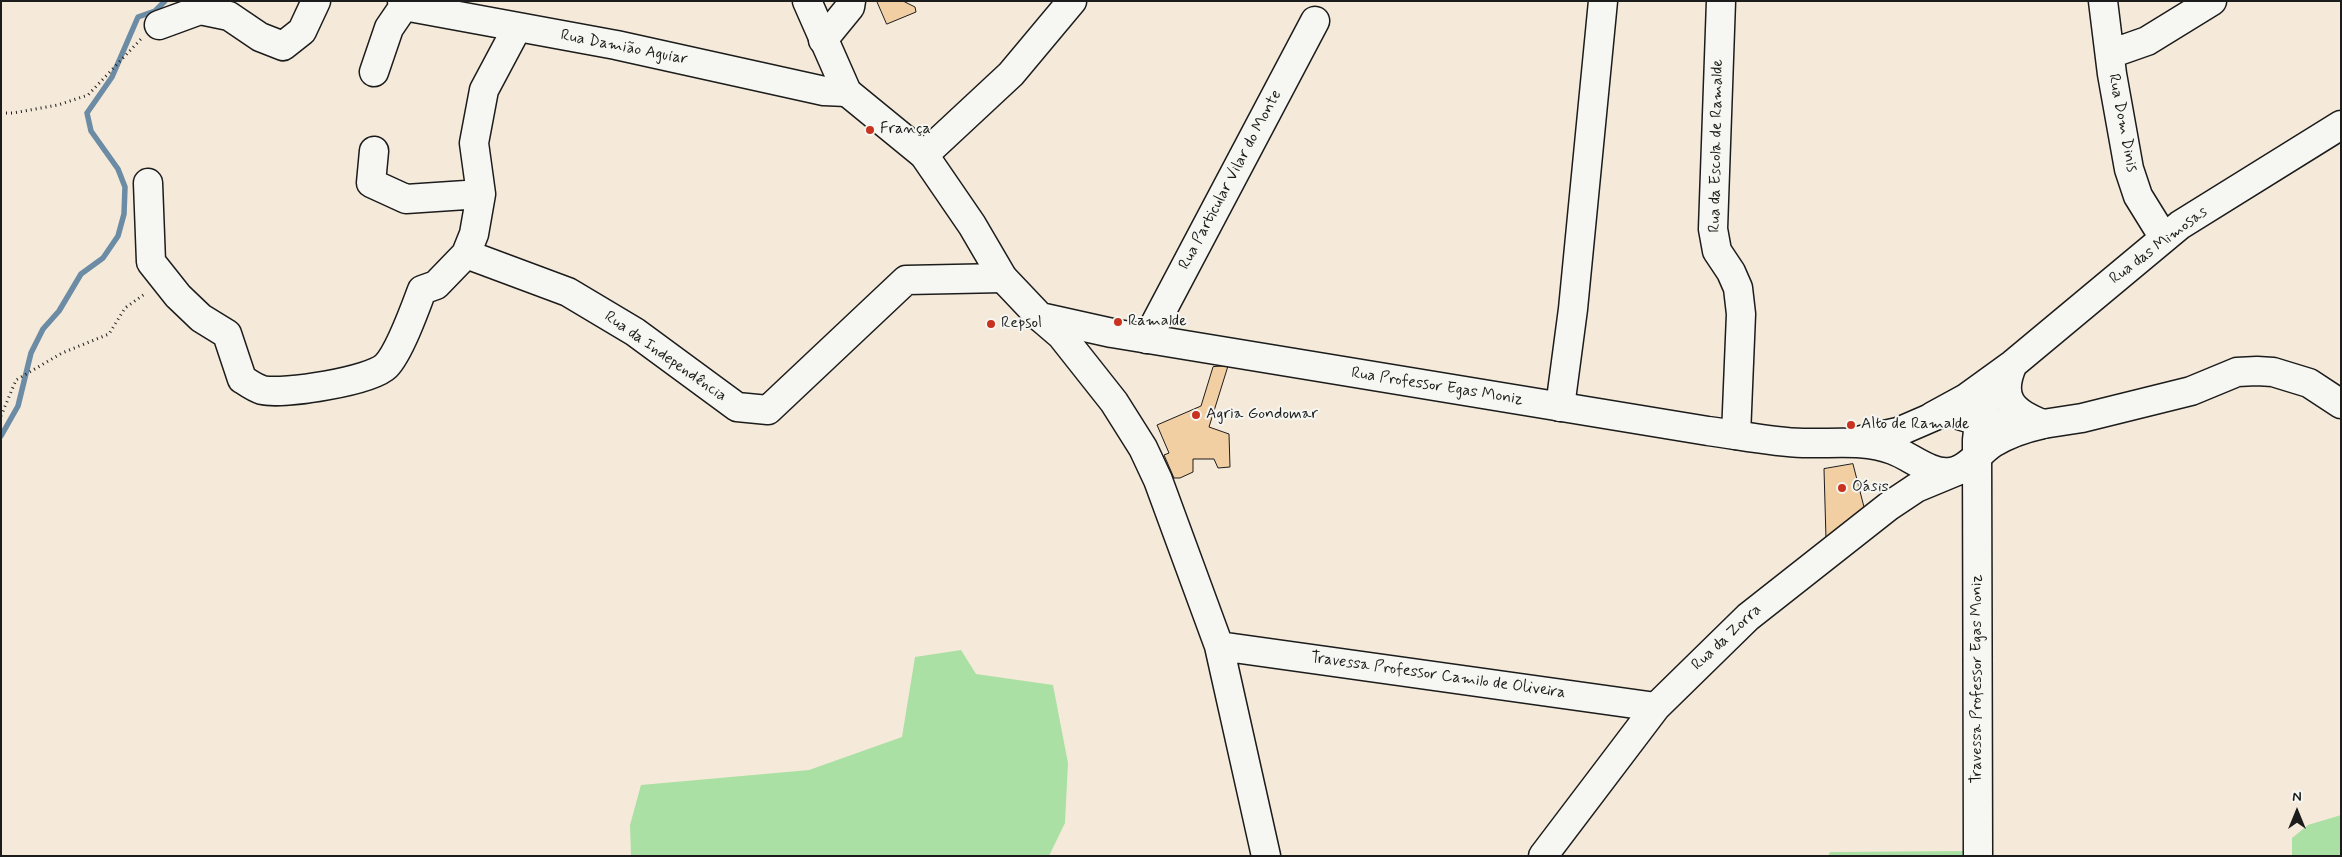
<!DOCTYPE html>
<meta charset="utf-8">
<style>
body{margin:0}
#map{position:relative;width:2342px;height:857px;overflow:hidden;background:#f5eada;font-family:Mynerve,sans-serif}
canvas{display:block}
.frame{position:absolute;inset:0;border:2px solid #1c1c1c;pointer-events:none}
.north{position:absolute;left:2272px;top:787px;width:50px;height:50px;-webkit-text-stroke:4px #f6f6f2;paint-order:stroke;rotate:0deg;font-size:14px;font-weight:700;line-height:20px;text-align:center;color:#1c1c1c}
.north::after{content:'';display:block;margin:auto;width:18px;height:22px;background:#1c1c1c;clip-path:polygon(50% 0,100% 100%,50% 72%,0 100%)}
</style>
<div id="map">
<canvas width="2342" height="857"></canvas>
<div class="frame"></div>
<div class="north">N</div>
</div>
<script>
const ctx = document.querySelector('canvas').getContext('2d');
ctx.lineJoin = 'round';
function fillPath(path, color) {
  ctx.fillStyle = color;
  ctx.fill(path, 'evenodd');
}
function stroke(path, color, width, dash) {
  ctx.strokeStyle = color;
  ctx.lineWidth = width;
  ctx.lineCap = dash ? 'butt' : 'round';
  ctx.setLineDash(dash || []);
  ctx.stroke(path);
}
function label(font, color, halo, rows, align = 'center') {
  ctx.font = font + ' Mynerve,sans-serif';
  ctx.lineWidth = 4;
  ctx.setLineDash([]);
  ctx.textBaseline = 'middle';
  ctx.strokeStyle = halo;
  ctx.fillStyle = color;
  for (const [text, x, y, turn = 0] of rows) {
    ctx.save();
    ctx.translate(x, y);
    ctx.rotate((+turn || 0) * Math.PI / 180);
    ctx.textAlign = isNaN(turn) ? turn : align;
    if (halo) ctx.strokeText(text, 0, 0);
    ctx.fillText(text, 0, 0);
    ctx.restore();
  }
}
const green = new Path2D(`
 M961,650L976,674L1053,685L1068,763L1065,823L1049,856H631L630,825L641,785L809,770L902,737L915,657Z
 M2341,815V856H2292V838L2308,825Z
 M1830,852L1964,851V856H1828Z`);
const stream = new Path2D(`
 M1,436L18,406L31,353L43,329L59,311L81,274L103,258L118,236L124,214L125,187L118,169L91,131L87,113L112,77L138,17L155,11L165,1`);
const building = new Path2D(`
 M877,1H903L915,7L916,12L887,24Z
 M1228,366L1209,427L1229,434L1230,467L1218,468L1214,459H1193V472L1180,478H1174L1164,455L1169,453L1157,425L1201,406L1213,367Z
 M1853,464L1864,507L1826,539L1824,469Z`);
const path = new Path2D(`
 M1,113H13L58,105L88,95L141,39
 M1,416L16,380L62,353L109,334L125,308L146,293`);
const minor = new Path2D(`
 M402,1L404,6L616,45L824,91L847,92
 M1721,1L1713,229L1717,251L1731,272L1738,288L1741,314L1736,435
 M2103,1L2112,74L2129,169L2138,196L2164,238
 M159,25L200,10L229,16L260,37L283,46L302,31L316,1
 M823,40L850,7L851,1
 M2110,54L2147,41L2212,1
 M374,72L389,28L404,6
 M374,151L371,183L406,199L481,194
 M924,155L1011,74L1072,1
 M148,183L151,262L178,296L201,318L227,334L242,379C248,383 255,388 262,390C283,395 371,381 386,366C399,353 415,309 422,290L436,285L466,254L474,234L481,194L474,143L484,90L517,28
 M466,254L568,292L635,332L737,407L768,410L906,280L1003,278
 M1040,317L1061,335L1114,402L1143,448L1158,480L1219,646L1266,856
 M1147,339L1315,21
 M2013,364C1998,397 2011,412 2043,424
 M1560,407L1573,309L1603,1
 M1933,416L1966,398L2013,364L2180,225L2341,125
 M1219,646L1656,707
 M1543,856L1656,707L1748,617L1889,506L1916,488L1957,471
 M1978,856L1977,440L1979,422L1988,399`);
const major = new Path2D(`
 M807,1L847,92L924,155L972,225L1003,278L1040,317L1112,333L1708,431C1739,435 1771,442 1803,443C1834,444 1863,439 1893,450C1910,456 1931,475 1950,472C1967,471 1979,452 1993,443C2009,433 2025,428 2043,424
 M1862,440L1898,432L1942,413H1952L1988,424H2043L2082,418L2191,391L2237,372L2257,371L2273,372L2309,383L2341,404`);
const markers = [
 [870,130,5,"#c8321e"],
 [1118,322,5,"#c8321e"],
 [991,324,5,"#c8321e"],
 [1196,415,5,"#c8321e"],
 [1851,425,5,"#c8321e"],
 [1842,488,5,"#c8321e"]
];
const streetNames = [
 ["Rua Damião Aguiar",624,48,11],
 ["Rua Dom Dinis",2122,123,79],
 ["Rua da Escola de Ramalde",1717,146,-89],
 ["Rua Particular Vilar do Monte",1231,180,-62],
 ["Rua das Mimosas",2159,246,-37],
 ["Rua da Independência",665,357,35],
 ["Rua Professor Egas Moniz",1437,387,9],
 ["Rua da Zorra",1727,638,-43],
 ["Travessa Professor Camilo de Oliveira",1438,676,8],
 ["Travessa Professor Egas Moniz",1978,679,-90]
];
const poiNames = [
 ["França",880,130],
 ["Ramalde",1128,322],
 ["Repsol",1001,324],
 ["Agria Gondomar",1206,415],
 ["Alto de Ramalde",1861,425],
 ["Oásis",1852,488]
];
fillPath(green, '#aae0a3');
stroke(stream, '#6c8ba4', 5.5);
fillPath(building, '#f2cea3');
stroke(building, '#1c1c1c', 1);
stroke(minor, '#1c1c1c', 31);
stroke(major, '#1c1c1c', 31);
stroke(path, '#1c1c1c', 3, [1, 4]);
stroke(minor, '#f6f6f2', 28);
stroke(major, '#f6f6f2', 28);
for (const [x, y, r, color] of markers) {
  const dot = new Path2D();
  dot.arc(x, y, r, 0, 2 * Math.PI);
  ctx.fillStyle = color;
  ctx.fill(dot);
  stroke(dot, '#f6f6f2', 2);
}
label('16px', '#1c1c1c', '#f6f6f2', streetNames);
label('16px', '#1c1c1c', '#f6f6f2', poiNames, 'left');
</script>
